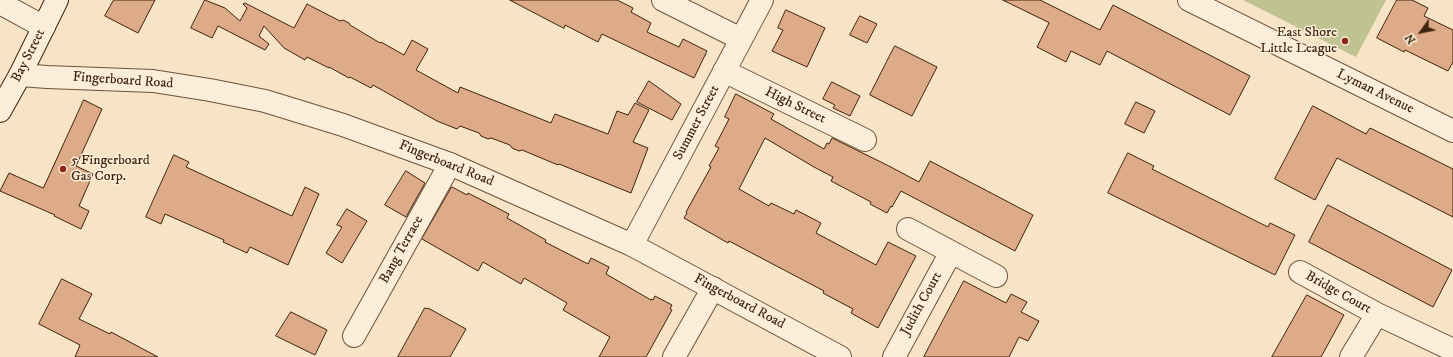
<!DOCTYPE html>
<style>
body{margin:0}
#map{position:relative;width:1453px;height:357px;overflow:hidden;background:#f7e3c5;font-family:"IM FELL DW Pica",serif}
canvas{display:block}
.north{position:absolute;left:1401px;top:12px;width:40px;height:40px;-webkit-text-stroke:3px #faedd9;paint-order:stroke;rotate:237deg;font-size:11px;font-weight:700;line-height:16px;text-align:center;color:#3f230b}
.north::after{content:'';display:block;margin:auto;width:14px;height:18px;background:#3f230b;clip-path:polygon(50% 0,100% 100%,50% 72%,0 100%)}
</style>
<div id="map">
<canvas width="1453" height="357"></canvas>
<div class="north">N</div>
</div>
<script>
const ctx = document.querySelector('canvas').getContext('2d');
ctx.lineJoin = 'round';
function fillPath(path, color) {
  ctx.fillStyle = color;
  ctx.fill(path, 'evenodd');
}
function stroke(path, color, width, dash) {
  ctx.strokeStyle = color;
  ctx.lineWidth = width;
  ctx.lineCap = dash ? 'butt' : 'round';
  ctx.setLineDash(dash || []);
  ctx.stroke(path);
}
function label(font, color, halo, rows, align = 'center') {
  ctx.font = font + ' "IM FELL DW Pica",serif';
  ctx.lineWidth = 3;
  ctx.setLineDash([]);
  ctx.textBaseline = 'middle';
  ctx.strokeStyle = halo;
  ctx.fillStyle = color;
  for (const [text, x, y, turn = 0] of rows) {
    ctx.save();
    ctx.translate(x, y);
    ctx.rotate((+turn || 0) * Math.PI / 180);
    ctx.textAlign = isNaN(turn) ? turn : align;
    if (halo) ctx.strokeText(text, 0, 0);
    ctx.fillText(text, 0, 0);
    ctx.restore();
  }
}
const green = new Path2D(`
 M1243,0H1386L1356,57Z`);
const building = new Path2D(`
 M114,0H155L138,33L105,16Z
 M205,0L225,8L240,21L247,8L243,4L245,3L294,28L307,4L340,21L343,20L349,23L350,25L380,43L381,42L404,55L412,40L428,49L416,70L458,93L460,87L551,123L555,114L608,134L617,111L628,115L635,103L649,110L633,142L648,148L631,193L559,164L558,165L522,150L519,151L512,148L510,145L491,138L488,139L481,136L479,133L460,126L457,129L437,121L373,85L371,88L350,77L349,78L329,67V68L307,57L305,60L284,48L264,26L259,36L269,44L265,50L218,26L212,38L191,28Z
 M510,0H617L633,8L631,12L651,23L647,32L679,47L683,39L707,51L694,78L602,34L598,42L565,25L564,28Z
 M1003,0H1040L1100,30L1113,5L1250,76L1230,115L1107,51L1100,65L1071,51L1066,62L1037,47L1049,23Z
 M1397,0H1412L1428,8L1424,16L1453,30V62L1448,71L1405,50L1404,52L1377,38Z
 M786,10L825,28L807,67L772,51L783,30L778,28Z
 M860,16L877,24L867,43L850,35Z
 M895,46L937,67L912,116L870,95Z
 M649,81L681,104L672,120L637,102Z
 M832,82L860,96L850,116L833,108L835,105L823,99Z
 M736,94L774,114L771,119L824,149L827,143L829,144L832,138L889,166L919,182L930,161L1033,215L1015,251L901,191L892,207L891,206L887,213L870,204L871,202L831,181L833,177L814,167L765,138L739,189L769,206L771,203L794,214L796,210L821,223L816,233L876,265L888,242L916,256L878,328L851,313L853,309L823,293L824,291L729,241L728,243L684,218L687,213L686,212L711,167L709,166L719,148L715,146L729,119L725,117Z
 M84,100L102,109L76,166L93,174L79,206L89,211L81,229L54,216L55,215L0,191L9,173L43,188Z
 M1136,102L1155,111L1144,133L1125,124Z
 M1313,106L1366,134L1370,128L1453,169V217L1337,158L1315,200L1275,179Z
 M1128,153L1154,166L1152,169L1268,227L1270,223L1295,235L1275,275L1108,193Z
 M174,155L189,162L186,167L292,216L305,187L319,194L288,265L250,247L247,253L223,242L224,240L165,214L161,224L146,217Z
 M406,171L425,183L406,217L385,205Z
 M452,187L467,195L468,193L509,214L507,218L546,240L545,242L588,264L591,258L609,267L606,274L651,300V299L653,300L655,296L672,305L670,309L672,310L646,357H599L610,337L563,310L567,303L524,278L521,284L483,262L478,271L422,239Z
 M1328,205L1452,270L1433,307L1309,242Z
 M347,209L367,221L342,263L326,253L342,227L337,225Z
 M62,279L92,294L79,319L110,334L111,332L158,357H75L80,345L39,324Z
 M964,281L1006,303L1011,294L1027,302L1021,312L1039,321L1028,341L1019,337L1009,357H924Z
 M1307,295L1344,315L1321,357H1272Z
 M425,308L427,309L428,308L466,329L450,357H398Z
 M291,312L327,330L315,355L276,336Z`);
const minor = new Path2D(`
 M663,0L741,39
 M1189,0L1453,131
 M0,3L44,27
 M724,71L865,140
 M908,229L996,276
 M632,245L762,0
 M1300,272L1377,314
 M354,336L450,164
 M674,357L713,288
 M894,357L951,252
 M1351,357L1377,314L1453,350`);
const tertiary = new Path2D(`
 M20,75L47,77L153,81L210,90L265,101L343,125L450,164L632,245L840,357`);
const secondary = new Path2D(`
 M0,111L20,75L57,0`);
const markers = [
 [1345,41,4,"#8f2418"],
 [63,169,4,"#8f2418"]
];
const poiNames = [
 ["East Shore",1337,33],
 ["Little League",1337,49],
 ["5 Fingerboard",71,161,"left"],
 ["Gas Corp.",71,177,"left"]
];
const streetNames = [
 ["Bay Street",29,56,-63],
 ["Fingerboard Road",123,81,4],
 ["Lyman Avenue",1375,92,26],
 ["High Street",795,106,26],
 ["Summer Street",697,123,-62],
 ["Fingerboard Road",446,164,22],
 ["Bang Terrace",402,250,-61],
 ["Bridge Court",1338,293,29],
 ["Fingerboard Road",739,302,28],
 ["Judith Court",922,304,-61]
];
fillPath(green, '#bfc392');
fillPath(building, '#deab89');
stroke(building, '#3f230b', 1);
stroke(minor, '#6d533a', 24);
stroke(tertiary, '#6d533a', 24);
stroke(secondary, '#3f230b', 24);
stroke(minor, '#faedd9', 22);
stroke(tertiary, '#faedd9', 22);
stroke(secondary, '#faedd9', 22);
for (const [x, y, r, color] of markers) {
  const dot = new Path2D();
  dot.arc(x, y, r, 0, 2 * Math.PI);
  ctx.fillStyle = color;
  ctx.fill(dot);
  stroke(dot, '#faedd9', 1.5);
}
label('14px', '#3f230b', '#faedd9', poiNames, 'right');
label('14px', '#3f230b', '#faedd9', streetNames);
</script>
